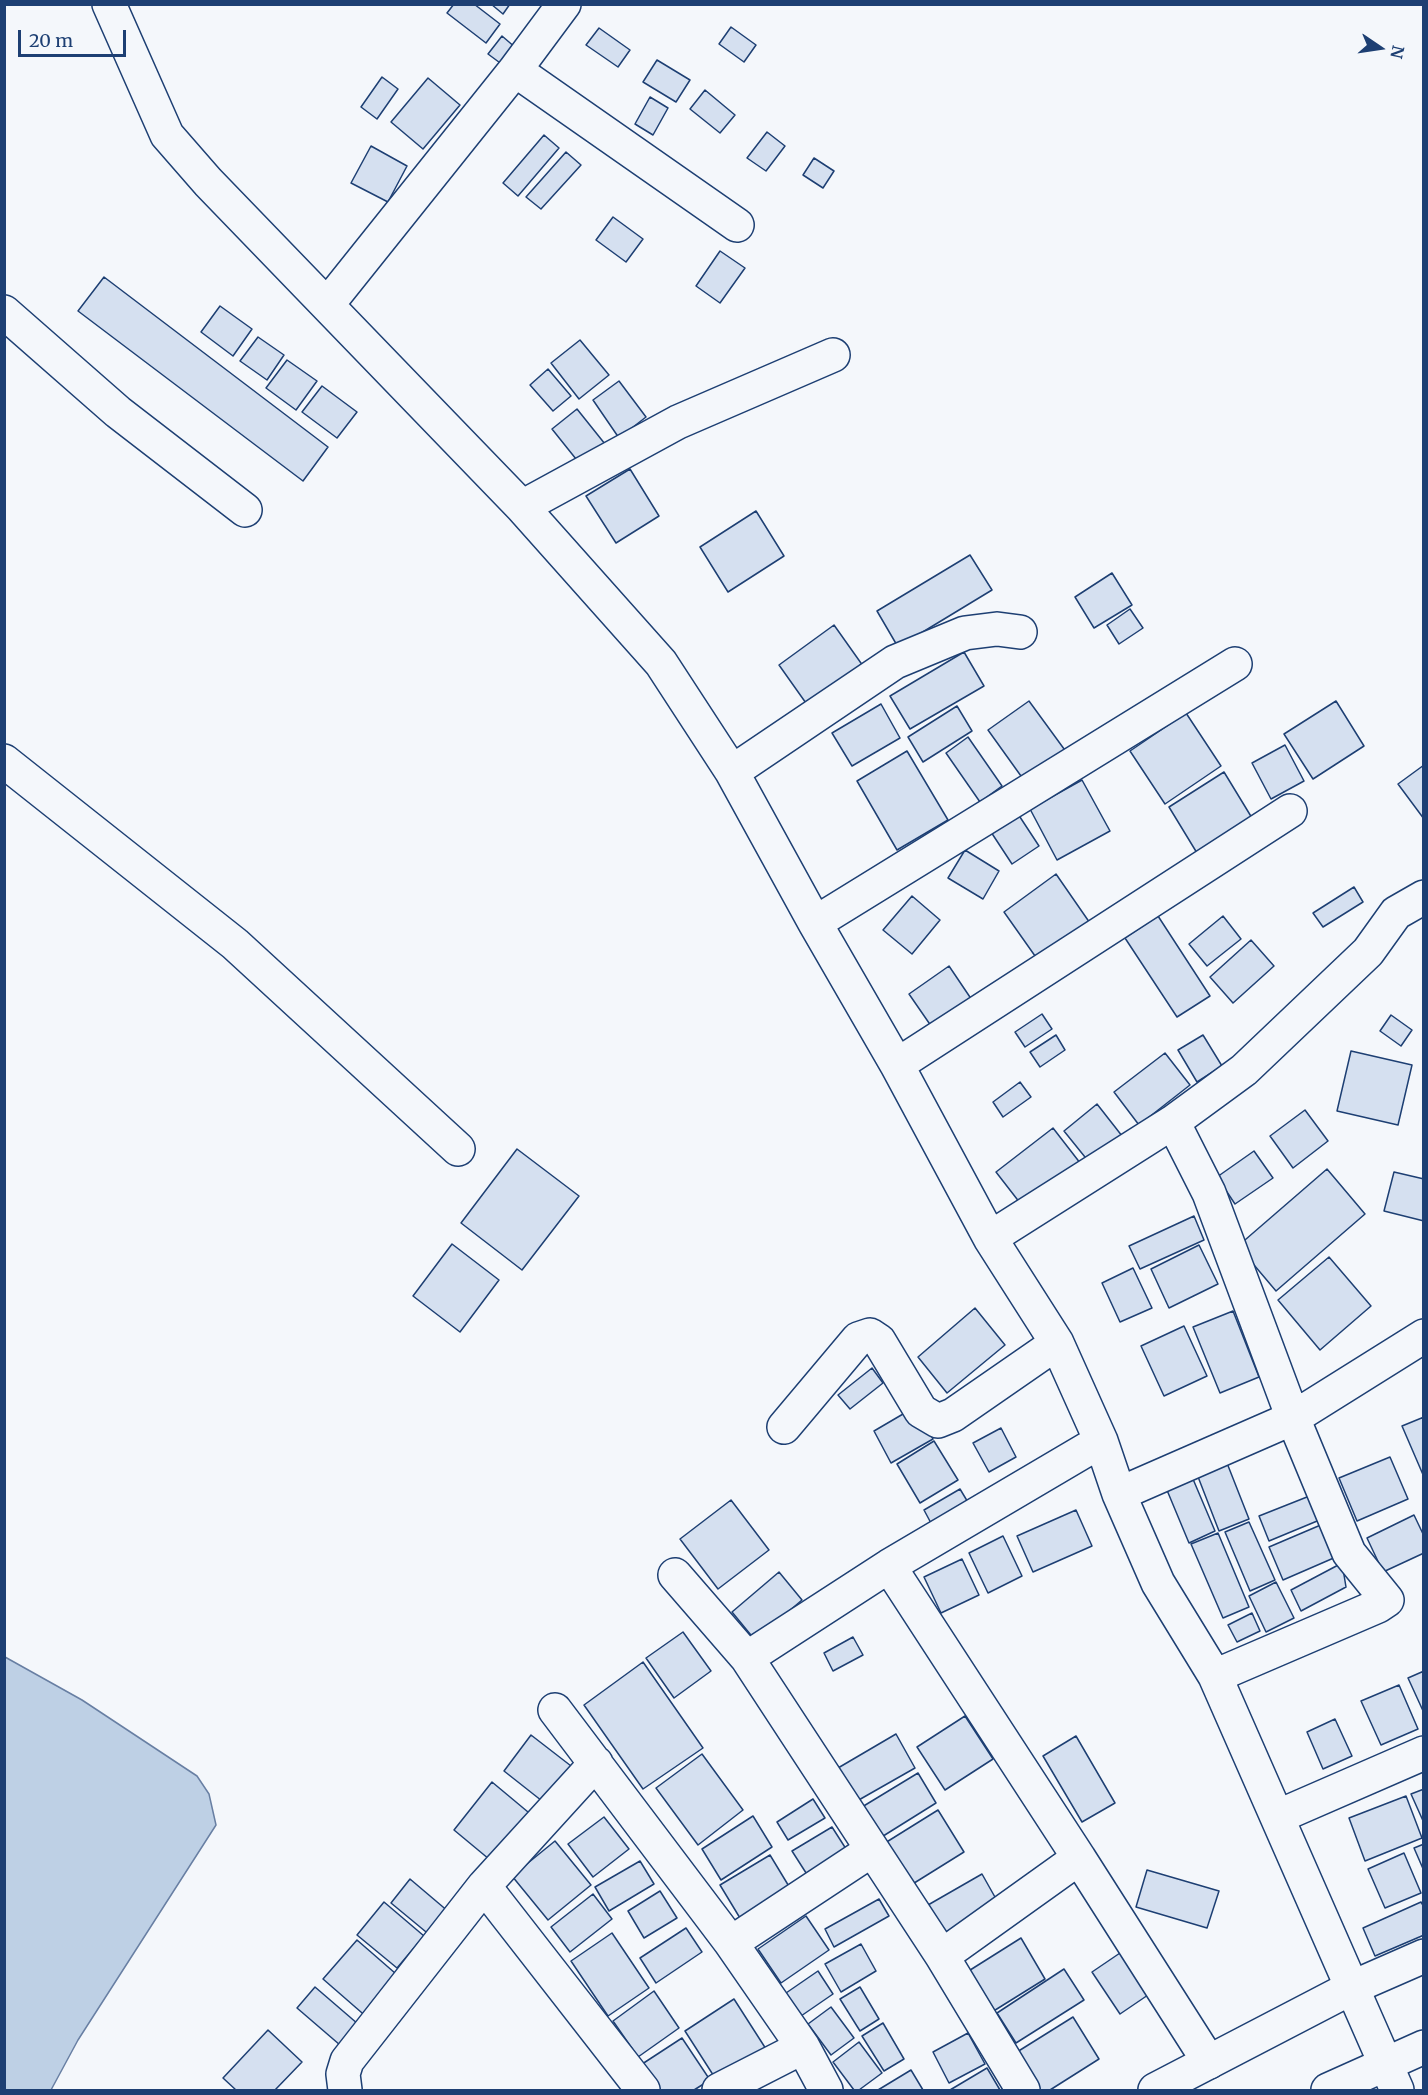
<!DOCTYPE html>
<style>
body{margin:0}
#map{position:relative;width:1428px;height:2095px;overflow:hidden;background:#f4f7fb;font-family:Merriweather,serif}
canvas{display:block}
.frame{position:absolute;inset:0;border:6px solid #1d3f73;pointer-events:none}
.north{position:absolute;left:1350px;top:18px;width:60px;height:60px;-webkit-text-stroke:4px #f4f7fb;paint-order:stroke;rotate:103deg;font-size:16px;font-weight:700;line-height:24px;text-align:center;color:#1d3f73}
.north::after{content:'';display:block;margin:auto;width:21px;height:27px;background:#1d3f73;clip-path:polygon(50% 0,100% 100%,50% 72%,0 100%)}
.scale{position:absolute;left:18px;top:30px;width:108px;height:27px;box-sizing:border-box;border:3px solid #1d3f73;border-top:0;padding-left:8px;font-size:18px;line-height:21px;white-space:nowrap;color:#1d3f73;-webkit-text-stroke:4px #f4f7fb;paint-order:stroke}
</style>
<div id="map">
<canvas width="1428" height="2095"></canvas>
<div class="frame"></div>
<div class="north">N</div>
<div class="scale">20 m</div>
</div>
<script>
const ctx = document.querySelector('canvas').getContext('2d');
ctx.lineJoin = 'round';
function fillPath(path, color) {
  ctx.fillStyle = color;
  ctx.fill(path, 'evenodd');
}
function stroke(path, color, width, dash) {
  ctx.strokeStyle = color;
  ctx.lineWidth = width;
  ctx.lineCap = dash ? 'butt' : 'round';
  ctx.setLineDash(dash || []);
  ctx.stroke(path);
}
const water = new Path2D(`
 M5,1657L82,1700L197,1776L209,1794L216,1825L78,2040L51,2090H5Z`);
const building = new Path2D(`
 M454,4H474L500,24L486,43L447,13Z
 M491,4H510L503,14Z
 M731,27L756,45L744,62L719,44Z
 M599,28L630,50L618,67L586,45Z
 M502,36L523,54L511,71L488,54Z
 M657,60L690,80L676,102L643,82Z
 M382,77L398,89L377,119L361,107Z
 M428,78L460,105L423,149L391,122Z
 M705,90L735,115L720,133L690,109Z
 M650,97L668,108L653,135L635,124Z
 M767,132L785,146L766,171L747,158Z
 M544,135L559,148L518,196L503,183Z
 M371,146L407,166L388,202L351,183Z
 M566,152L581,165L541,209L526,197Z
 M814,158L834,171L823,188L803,175Z
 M613,217L643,239L626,262L596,240Z
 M720,251L745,268L720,303L696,286Z
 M104,277L328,447L303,481L78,311Z
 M220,306L252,329L233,356L201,332Z
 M258,337L284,355L267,380L240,361Z
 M580,340L609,375L579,399L551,363Z
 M287,360L317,381L296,410L266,388Z
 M548,369L571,396L553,411L530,385Z
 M619,381L646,417L619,438L593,400Z
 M322,386L357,412L337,438L302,412Z
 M577,409L605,444L580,464L552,429Z
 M630,469L659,516L616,543L586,496Z
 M756,511L784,556L728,592L700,547Z
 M970,555L992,590L898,647L877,611Z
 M1112,573L1132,605L1094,628L1075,597Z
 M1130,609L1143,628L1119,644L1107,625Z
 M834,625L868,673L813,713L779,665Z
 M964,652L984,686L910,729L890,696Z
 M1029,701L1067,753L1026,783L988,730Z
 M1336,701L1364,746L1313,779L1284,734Z
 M881,704L900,738L852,766L832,733Z
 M957,706L972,731L923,762L908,737Z
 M1186,713L1221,766L1165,804L1130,751Z
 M968,737L1002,786L980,802L946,753Z
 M1285,745L1304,781L1271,799L1252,763Z
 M907,751L948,820L897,850L857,781Z
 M1424,765V819L1398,784Z
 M1224,772L1252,818L1197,853L1169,807Z
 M1082,780L1110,831L1057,860L1030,809Z
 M1018,814L1039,846L1012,864L991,832Z
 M965,850L999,871L983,899L948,878Z
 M1056,874L1092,926L1040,963L1004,912Z
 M1354,887L1363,902L1323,927L1313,913Z
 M912,896L940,920L912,954L883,930Z
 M1158,916L1210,996L1177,1017L1125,938Z
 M1223,916L1241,939L1207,966L1189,944Z
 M1251,940L1274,966L1233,1003L1210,977Z
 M949,966L978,1009L938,1036L909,994Z
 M1042,1014L1052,1029L1025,1047L1015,1032Z
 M1391,1015L1412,1030L1401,1046L1380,1031Z
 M1056,1035L1065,1050L1040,1067L1030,1052Z
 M1203,1035L1222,1066L1197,1082L1178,1050Z
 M1351,1051L1412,1065L1398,1125L1337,1111Z
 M1165,1053L1190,1085L1139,1125L1114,1092Z
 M1020,1082L1031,1097L1003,1117L993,1102Z
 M1097,1104L1126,1141L1093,1167L1064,1131Z
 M1305,1110L1328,1141L1293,1168L1270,1136Z
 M1053,1128L1084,1168L1027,1212L996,1172Z
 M517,1149L579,1196L522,1270L461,1223Z
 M1254,1151L1273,1178L1235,1204L1217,1177Z
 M1327,1169L1365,1214L1276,1291L1238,1246Z
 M1394,1172L1424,1179V1221L1384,1211Z
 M1194,1216L1204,1240L1140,1269L1129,1246Z
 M452,1244L499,1280L460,1332L413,1296Z
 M1199,1245L1218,1284L1169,1308L1151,1269Z
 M1329,1257L1371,1306L1320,1350L1278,1300Z
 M1133,1268L1152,1308L1120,1322L1102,1283Z
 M975,1308L1005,1345L947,1393L918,1357Z
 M1233,1311L1259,1377L1220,1393L1193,1327Z
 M1184,1326L1207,1376L1164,1396L1141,1346Z
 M872,1368L883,1383L850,1409L838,1395Z
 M915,1407L933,1439L891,1463L874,1431Z
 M1424,1417V1477L1402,1426Z
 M1001,1428L1016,1457L989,1472L973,1443Z
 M934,1441L958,1480L920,1503L897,1464Z
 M1390,1457L1408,1499L1357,1521L1339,1478Z
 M1225,1458L1249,1519L1219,1531L1195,1469Z
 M1190,1472L1215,1531L1189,1543L1164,1483Z
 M960,1489L969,1504L932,1525L924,1510Z
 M1312,1495L1322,1519L1269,1541L1259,1516Z
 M731,1500L769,1550L718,1589L680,1539Z
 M1076,1510L1092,1546L1033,1572L1017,1536Z
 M1414,1515L1424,1536V1553L1383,1572L1367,1538Z
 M1249,1522L1275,1580L1250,1591L1225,1532Z
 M1323,1524L1336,1557L1283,1580L1269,1547Z
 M1218,1533L1249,1607L1223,1618L1191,1544Z
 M1003,1536L1022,1576L988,1593L969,1553Z
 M962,1559L979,1595L941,1613L924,1577Z
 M1342,1563L1346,1587L1301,1611L1291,1590Z
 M779,1572L802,1600L755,1640L732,1612Z
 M1276,1582L1294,1618L1266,1632L1249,1596Z
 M1252,1613L1260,1631L1237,1642L1228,1625Z
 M683,1632L711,1671L674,1698L646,1658Z
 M853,1637L863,1655L833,1671L824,1653Z
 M643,1662L703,1748L643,1789L584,1705Z
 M1424,1671V1713L1408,1678Z
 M1399,1685L1418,1729L1381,1745L1361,1701Z
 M965,1716L993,1759L945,1790L917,1747Z
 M1335,1719L1352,1756L1323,1769L1307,1732Z
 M896,1734L915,1768L857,1801L838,1768Z
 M531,1735L584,1776L556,1812L504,1771Z
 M1076,1736L1115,1803L1082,1822L1043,1756Z
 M702,1754L743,1810L698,1845L656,1788Z
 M918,1773L936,1803L880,1838L862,1807Z
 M492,1782L540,1822L501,1869L454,1830Z
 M1424,1789V1823L1411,1794Z
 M1406,1796L1422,1838L1365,1861L1349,1818Z
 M813,1799L825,1818L788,1840L777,1822Z
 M938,1810L964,1852L911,1885L885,1843Z
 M753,1816L772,1847L721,1880L702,1849Z
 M604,1817L629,1849L593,1877L568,1844Z
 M832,1827L848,1852L808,1876L792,1851Z
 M555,1841L591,1885L548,1920L512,1876Z
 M1424,1844V1871L1414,1848Z
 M1404,1853L1421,1893L1385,1908L1368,1869Z
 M770,1855L793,1893L743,1923L720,1885Z
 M640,1861L654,1884L609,1911L595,1887Z
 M1147,1870L1219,1891L1207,1928L1136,1907Z
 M982,1874L1000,1906L945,1936L928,1905Z
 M410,1879L456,1918L437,1941L391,1903Z
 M660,1891L677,1918L644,1938L628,1911Z
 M593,1894L612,1919L570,1952L551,1927Z
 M879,1899L889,1916L834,1947L825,1929Z
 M384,1902L424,1936L397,1968L357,1935Z
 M1421,1902L1424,1907V1935L1375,1956L1363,1928Z
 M806,1916L829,1950L781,1983L758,1949Z
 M686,1928L702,1952L656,1983L640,1958Z
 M612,1933L649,1988L608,2016L571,1961Z
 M1021,1938L1045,1979L992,2012L967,1972Z
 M357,1940L403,1980L369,2019L323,1979Z
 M861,1944L876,1971L841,1992L825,1964Z
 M1120,1953L1148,1995L1120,2014L1092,1972Z
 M1064,1969L1084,2000L1016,2043L997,2013Z
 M818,1971L833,1994L801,2016L786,1993Z
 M315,1987L358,2024L340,2045L297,2008Z
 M860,1987L879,2019L860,2031L840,1999Z
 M654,1991L679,2028L638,2057L613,2021Z
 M734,1999L766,2049L717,2081L685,2031Z
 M831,2007L854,2038L831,2055L808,2024Z
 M1073,2017L1099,2059L1050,2090H1040L1017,2052Z
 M883,2023L904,2059L884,2071L862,2036Z
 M268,2030L302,2062L275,2090H236L223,2078Z
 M968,2033L985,2064L949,2083L933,2052Z
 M682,2038L710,2080L694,2090H650L636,2068Z
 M859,2042L882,2073L859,2090H854L833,2062Z
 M987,2068L1000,2090H950Z
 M911,2070L923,2090H878Z`);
const minor = new Path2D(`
 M109,4L167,135L208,182L522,507L661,663L732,772L815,923L897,1065L990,1238L1057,1343L1101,1441L1119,1494L1158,1583L1215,1676L1397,2090
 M515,70L737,225
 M327,305L515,70L564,4
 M4,312L118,412L245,510
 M522,507L678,422L833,355
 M4,761L235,944L458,1149
 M732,772L895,662L965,633L997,629L1020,632
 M815,923L1235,664
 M897,1065L1290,811
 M1173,1122L1209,1193L1293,1418L1349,1553L1387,1600L1378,1606L1215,1676
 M990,1238L1173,1122L1244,1070L1368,952L1396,913L1424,897
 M784,1427L858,1339L870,1335L879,1341L921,1411L938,1421L953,1415L1057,1343
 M1119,1494L1293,1418L1424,1336
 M889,1566L1079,1858L942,1956
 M675,1575L747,1658L942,1956L1023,2090
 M747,1658L889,1566L1101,1441
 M555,1710L731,1943L803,2047L826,2090
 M1277,1817L1424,1753
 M1079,1858L1209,2062
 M484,1886L596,1763
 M731,1943L872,1850
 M345,2090L343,2074L347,2061L484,1886L643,2090
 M719,2090L803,2047`);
const highway = new Path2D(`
 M1155,2090L1351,1988L1424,1956
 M1328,2090L1424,2047`);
fillPath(water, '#bed0e5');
stroke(water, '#687fa3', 1.5);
fillPath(building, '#d5e0f0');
stroke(building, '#1d3f73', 1.5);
stroke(minor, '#1d3f73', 36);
stroke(highway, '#1d3f73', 36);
stroke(minor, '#f4f7fb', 33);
stroke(highway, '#f4f7fb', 33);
</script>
